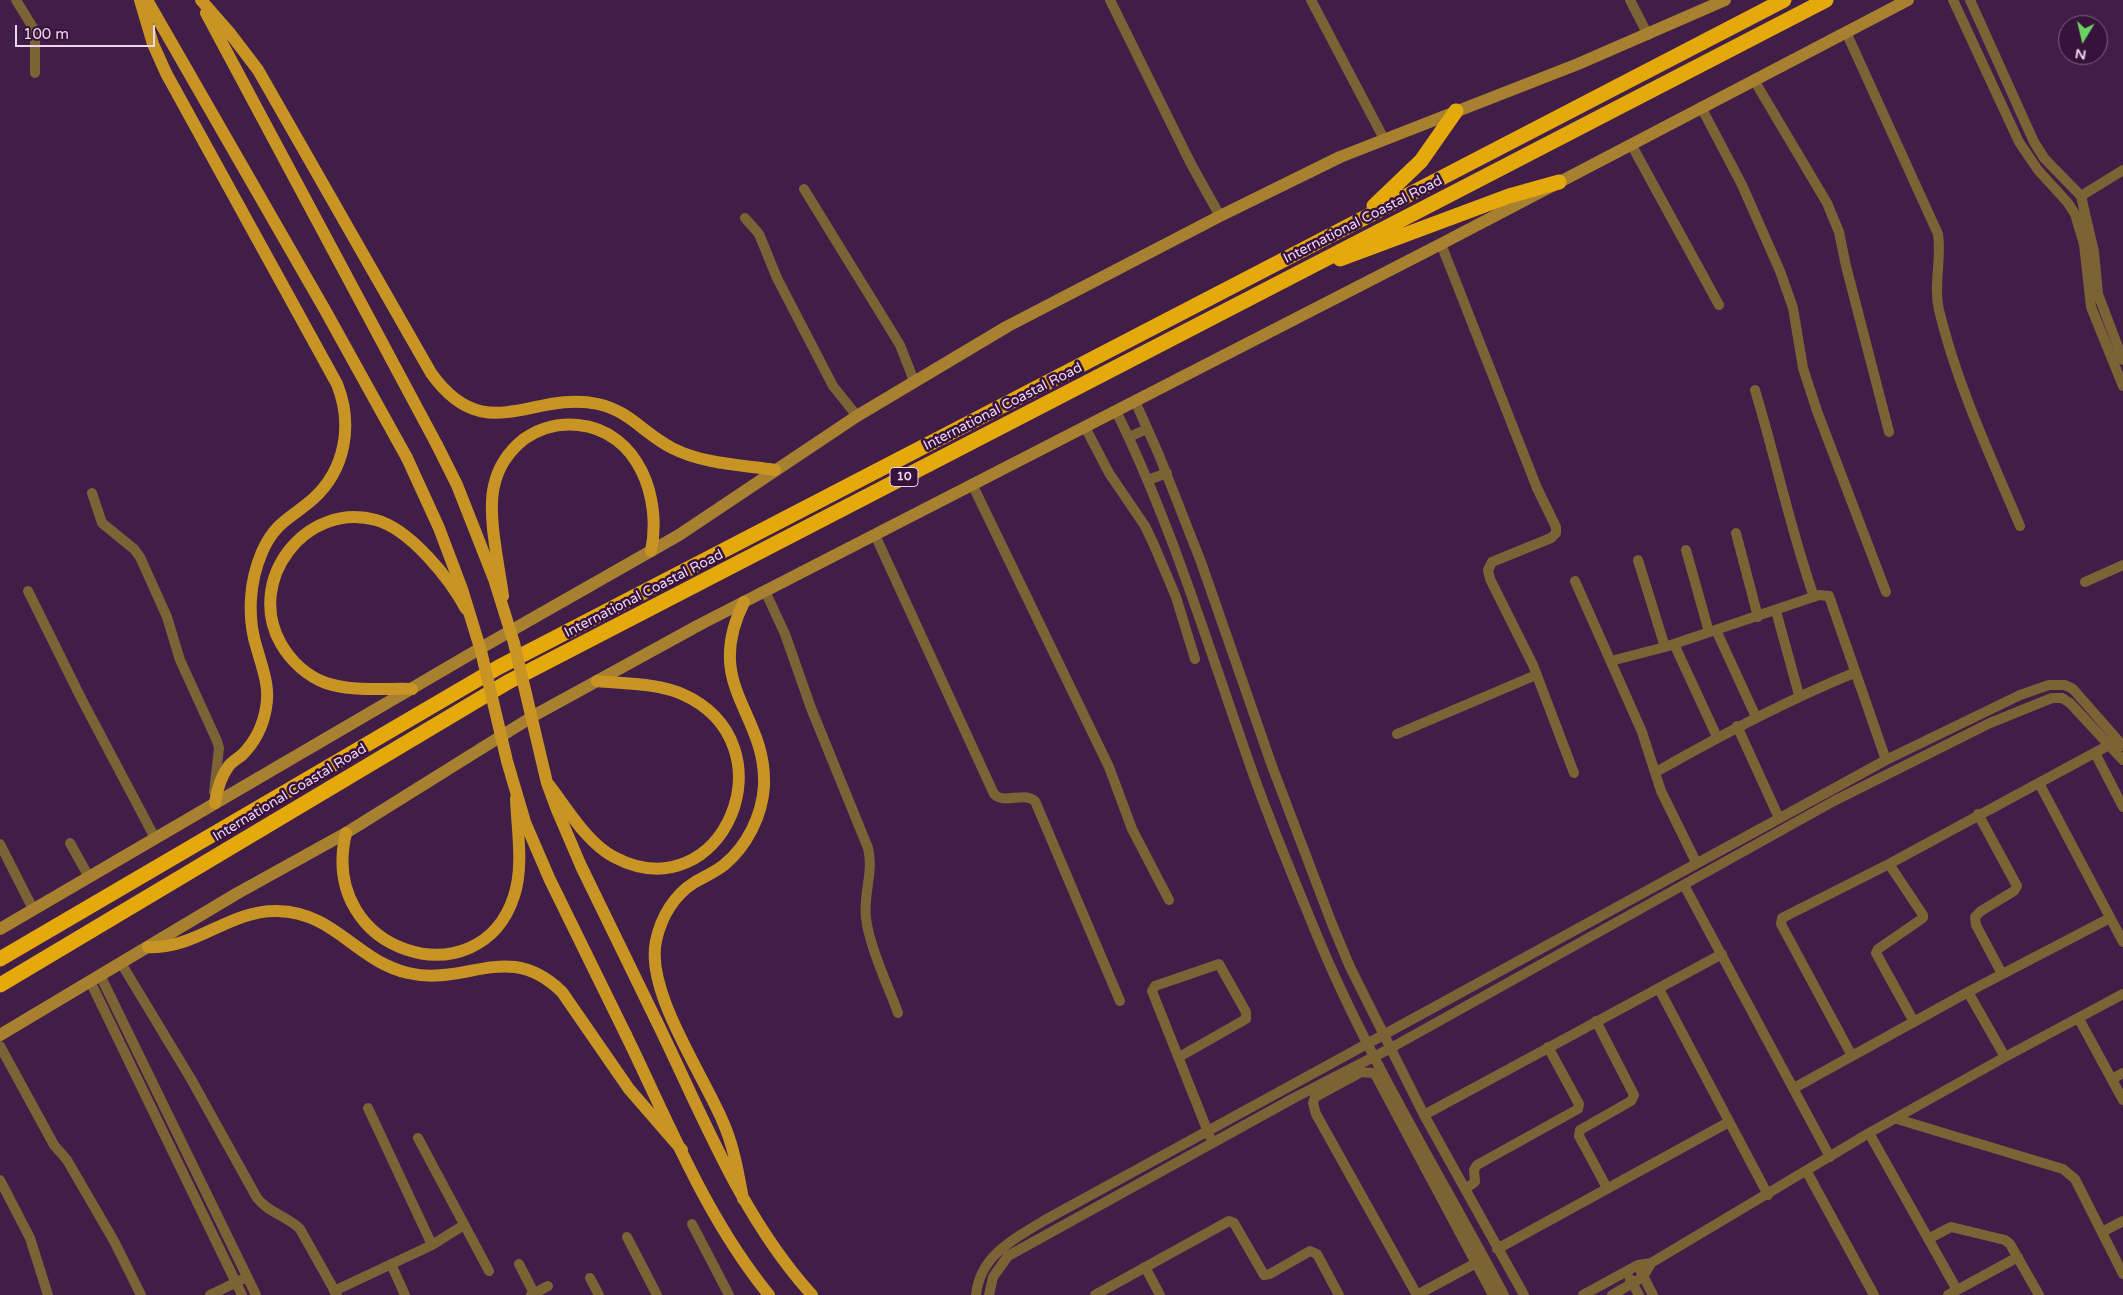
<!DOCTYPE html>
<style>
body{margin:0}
#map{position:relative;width:2123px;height:1295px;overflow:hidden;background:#411e47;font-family:"Varela Round",sans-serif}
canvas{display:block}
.north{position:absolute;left:2058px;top:15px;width:50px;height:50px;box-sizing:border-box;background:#37133c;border:1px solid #7f6184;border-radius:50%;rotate:189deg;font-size:14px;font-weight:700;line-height:20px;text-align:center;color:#ecd5ef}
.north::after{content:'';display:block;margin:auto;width:18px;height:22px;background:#6cd362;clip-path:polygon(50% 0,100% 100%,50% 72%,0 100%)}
.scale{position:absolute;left:15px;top:25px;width:140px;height:22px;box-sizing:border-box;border:2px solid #ecd5ef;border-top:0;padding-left:6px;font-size:15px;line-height:18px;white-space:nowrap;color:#ecd5ef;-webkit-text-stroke:4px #37133c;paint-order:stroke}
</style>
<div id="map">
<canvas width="2123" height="1295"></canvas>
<div class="north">N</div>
<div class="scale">100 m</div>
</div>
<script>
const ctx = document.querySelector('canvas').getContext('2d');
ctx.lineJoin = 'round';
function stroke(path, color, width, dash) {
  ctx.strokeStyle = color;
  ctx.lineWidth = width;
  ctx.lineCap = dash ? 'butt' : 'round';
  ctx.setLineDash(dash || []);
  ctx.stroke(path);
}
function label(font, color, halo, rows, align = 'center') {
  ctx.font = font + ' "Varela Round",sans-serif';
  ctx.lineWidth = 5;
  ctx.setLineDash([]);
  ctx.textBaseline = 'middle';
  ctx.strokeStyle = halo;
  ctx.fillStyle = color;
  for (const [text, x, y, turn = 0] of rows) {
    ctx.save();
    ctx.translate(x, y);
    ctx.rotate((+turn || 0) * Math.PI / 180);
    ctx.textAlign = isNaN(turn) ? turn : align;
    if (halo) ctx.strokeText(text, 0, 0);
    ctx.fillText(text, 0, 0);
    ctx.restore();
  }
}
const street = new Path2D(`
 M16,0L35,31V73
 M1110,0L1191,164L1220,216
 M1311,0L1384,139
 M1630,0L1648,35
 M1953,0L2019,142L2038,170L2068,203L2075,214L2084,244L2091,307L2123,386
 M1970,0L2034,142L2044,158L2081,196L2094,252L2098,294L2123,360
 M1846,32L1938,234C1942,259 1933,285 1939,310C1957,385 1990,455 2020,526
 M1754,80L1827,203L1839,232L1846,266L1889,432
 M1701,107L1742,185L1780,271L1793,308L1803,368L1817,411L1886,592
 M1631,144L1719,305
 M804,189L900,345L914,381
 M2081,196L2123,170
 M745,218L759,234L777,278L833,386L857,416
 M1441,244L1537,488L1556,527V533L1551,538L1492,562L1488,570L1490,579L1533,665L1574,773
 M1755,390C1776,459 1790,529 1814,597
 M1135,401L1159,455L1201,562L1272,766L1332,924L1350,967L1424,1115L1524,1295
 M1116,411C1172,525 1208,646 1250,765C1269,820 1292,874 1314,928C1366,1056 1440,1174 1504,1295
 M1085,427L1109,473L1145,526L1154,545L1176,597L1195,659
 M1129,437L1147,429
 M1148,480L1167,473
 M972,484L1109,767L1132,829L1169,900
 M92,493L102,523L134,549L140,557L167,617L180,660L217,741L219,748L214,792
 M1736,533L1758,617
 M875,535L994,794C1005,805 1022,791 1035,801L1120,1001
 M1686,550L1709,632
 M1638,560L1665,647
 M1575,581L1642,732L1661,791L1696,862
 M2085,582L2123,565
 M28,591L82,700L155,838
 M765,591L785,634L811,708L868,848C874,872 863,894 866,918C869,945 888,986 898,1013
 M1776,611L1799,695
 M1716,630L1756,717
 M1674,644L1717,737
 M1611,661L1665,647L1819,595L1829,596L1886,760
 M1737,726L1779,818
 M1397,734L1536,675
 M2095,753L2123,807
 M1656,772C1721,735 1785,701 1854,673
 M2039,783L2123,942
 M1978,814L2017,886L2014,891L1981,911L1975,917L1976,925L2002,974
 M70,843L89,877
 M0,844L33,909
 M1889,864L1923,915V918L1878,949L1876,953L1914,1022
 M1684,885L1830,1157
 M121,963L191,1079L257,1198C269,1213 287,1216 300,1229L337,1295
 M100,975L256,1295
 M90,981L242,1295
 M1659,989L1768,1195
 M1968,992L2005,1057
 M2079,1019L2123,1100
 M1596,1021L1634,1095L1631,1101L1580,1130L1579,1136L1607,1188
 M0,1046L54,1145L67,1160L114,1241L141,1295
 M1852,1056L1781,924L1782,918L1889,864L2109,745
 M1179,1057L1246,1019V1012L1219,964L1155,986L1152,991L1210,1137
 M2112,1079L2123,1073
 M1794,1088L1968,992L2110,918
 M368,1108L432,1245
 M1424,1115L1722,954
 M1897,1119L2063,1169L2075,1179L2123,1274
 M1869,1133L1957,1290
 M418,1138L489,1271
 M1807,1172L1874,1295
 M0,1180L30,1238L48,1295
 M1465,1189L1475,1182L1474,1170L1477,1165L1578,1109L1579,1104L1548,1047
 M692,1224L729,1295
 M2102,1232L2123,1221
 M627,1237L657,1295
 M1928,1239L1951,1227L2005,1240L2010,1244L2039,1295
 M1497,1249L1729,1122
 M1476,1263L1417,1295L1316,1114L1313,1103L1315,1097L1361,1072L1373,1073L1376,1076L1493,1295
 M391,1264L405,1295
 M519,1264L534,1293
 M1145,1267L1160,1295
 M1641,1272L1653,1295
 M590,1278L599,1295
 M1630,1279L1639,1295
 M334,1291L432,1245L464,1225
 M210,1295L241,1280
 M531,1295L548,1286
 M976,1295C980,1255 1014,1239 1045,1220L1886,760L2020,695L2049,685H2065L2073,689L2123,746
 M989,1295L993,1277L1008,1256L1292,1099L1389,1049L1834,801L1990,723L2052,698H2062L2070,703L2123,760
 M1095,1295L1229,1221L1234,1223L1264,1275L1270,1274L1310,1251L1317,1254L1339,1295
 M1583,1295L1638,1265L1651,1263L1869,1133L2005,1057L2123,994
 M1612,1295L1643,1277L1651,1263
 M1948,1295L2018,1257`);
const secondary = new Path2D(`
 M0,929L486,645L679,535L857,416L1008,326L1220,216L1340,157L1578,64L1725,0
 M0,1035L236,894L346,833L535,715L699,625L1441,244L1908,0`);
const primary = new Path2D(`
 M140,0L153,44L166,73L337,384C353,424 346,469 313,499C290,519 275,522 262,552C249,582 247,618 257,649C263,670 270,687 266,708C263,726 255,742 242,755C237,759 231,762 228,767C220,778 217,790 215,803
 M147,0L325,310L407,458
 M201,0L229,32L258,70L431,373C485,449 532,390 598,404C630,411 644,434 672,448C703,464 741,465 775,470
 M206,13L437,445
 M503,596C499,565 487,515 494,486C498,467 509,451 524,439C540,428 559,423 578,425C639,431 662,499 651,551
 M412,689C385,688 352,692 326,683C307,676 291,661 281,644C245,581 305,501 376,520C410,529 450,579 466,609
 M549,785C567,808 587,843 614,857C722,914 795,744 682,694C657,683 624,684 597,681
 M346,833C317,954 480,1002 514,896C524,866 517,829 516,798
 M148,947C195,950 229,910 277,911C335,912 356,961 408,973C467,987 508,939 562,992L629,1089L682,1150
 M656,1020C702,1114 741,1217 812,1295
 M626,1035C669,1123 706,1218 769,1295
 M743,1199C738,1172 734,1147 723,1122C703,1074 645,991 656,941C661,917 674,895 695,882C704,877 715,872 724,865C747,846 762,816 764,786C767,712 702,687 744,602`);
const highway = new Path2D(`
 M1374,206L1421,161L1456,111
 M1340,259L1509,196L1559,182
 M0,959L499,667L1784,0
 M0,985L508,682L1826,0`);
const primaryBridge = new Path2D(`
 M437,445L457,485L494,579L514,643L547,783L557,810L581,866L656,1020
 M407,458L439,528L462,589L481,651L507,761L525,822L550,880L626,1035`);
const shields = [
 [904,477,28]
];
const shieldNames = [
 ["10",904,477]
];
const streetNames = [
 ["International Coastal Road",1363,220,-27],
 ["International Coastal Road",1003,407,-27],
 ["International Coastal Road",644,594,-27],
 ["International Coastal Road",290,793,-31]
];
stroke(street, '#7c6335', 10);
stroke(secondary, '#a78030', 12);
stroke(primary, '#c89525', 12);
stroke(highway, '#e6a90b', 15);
stroke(primaryBridge, '#c89525', 12);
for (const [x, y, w] of shields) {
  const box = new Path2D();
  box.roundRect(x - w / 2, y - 9.5, w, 19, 4);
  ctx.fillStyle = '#37133c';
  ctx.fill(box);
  stroke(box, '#ecd5ef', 1);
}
label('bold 12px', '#ecd5ef', null, shieldNames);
label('14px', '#ecd5ef', '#37133c', streetNames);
</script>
